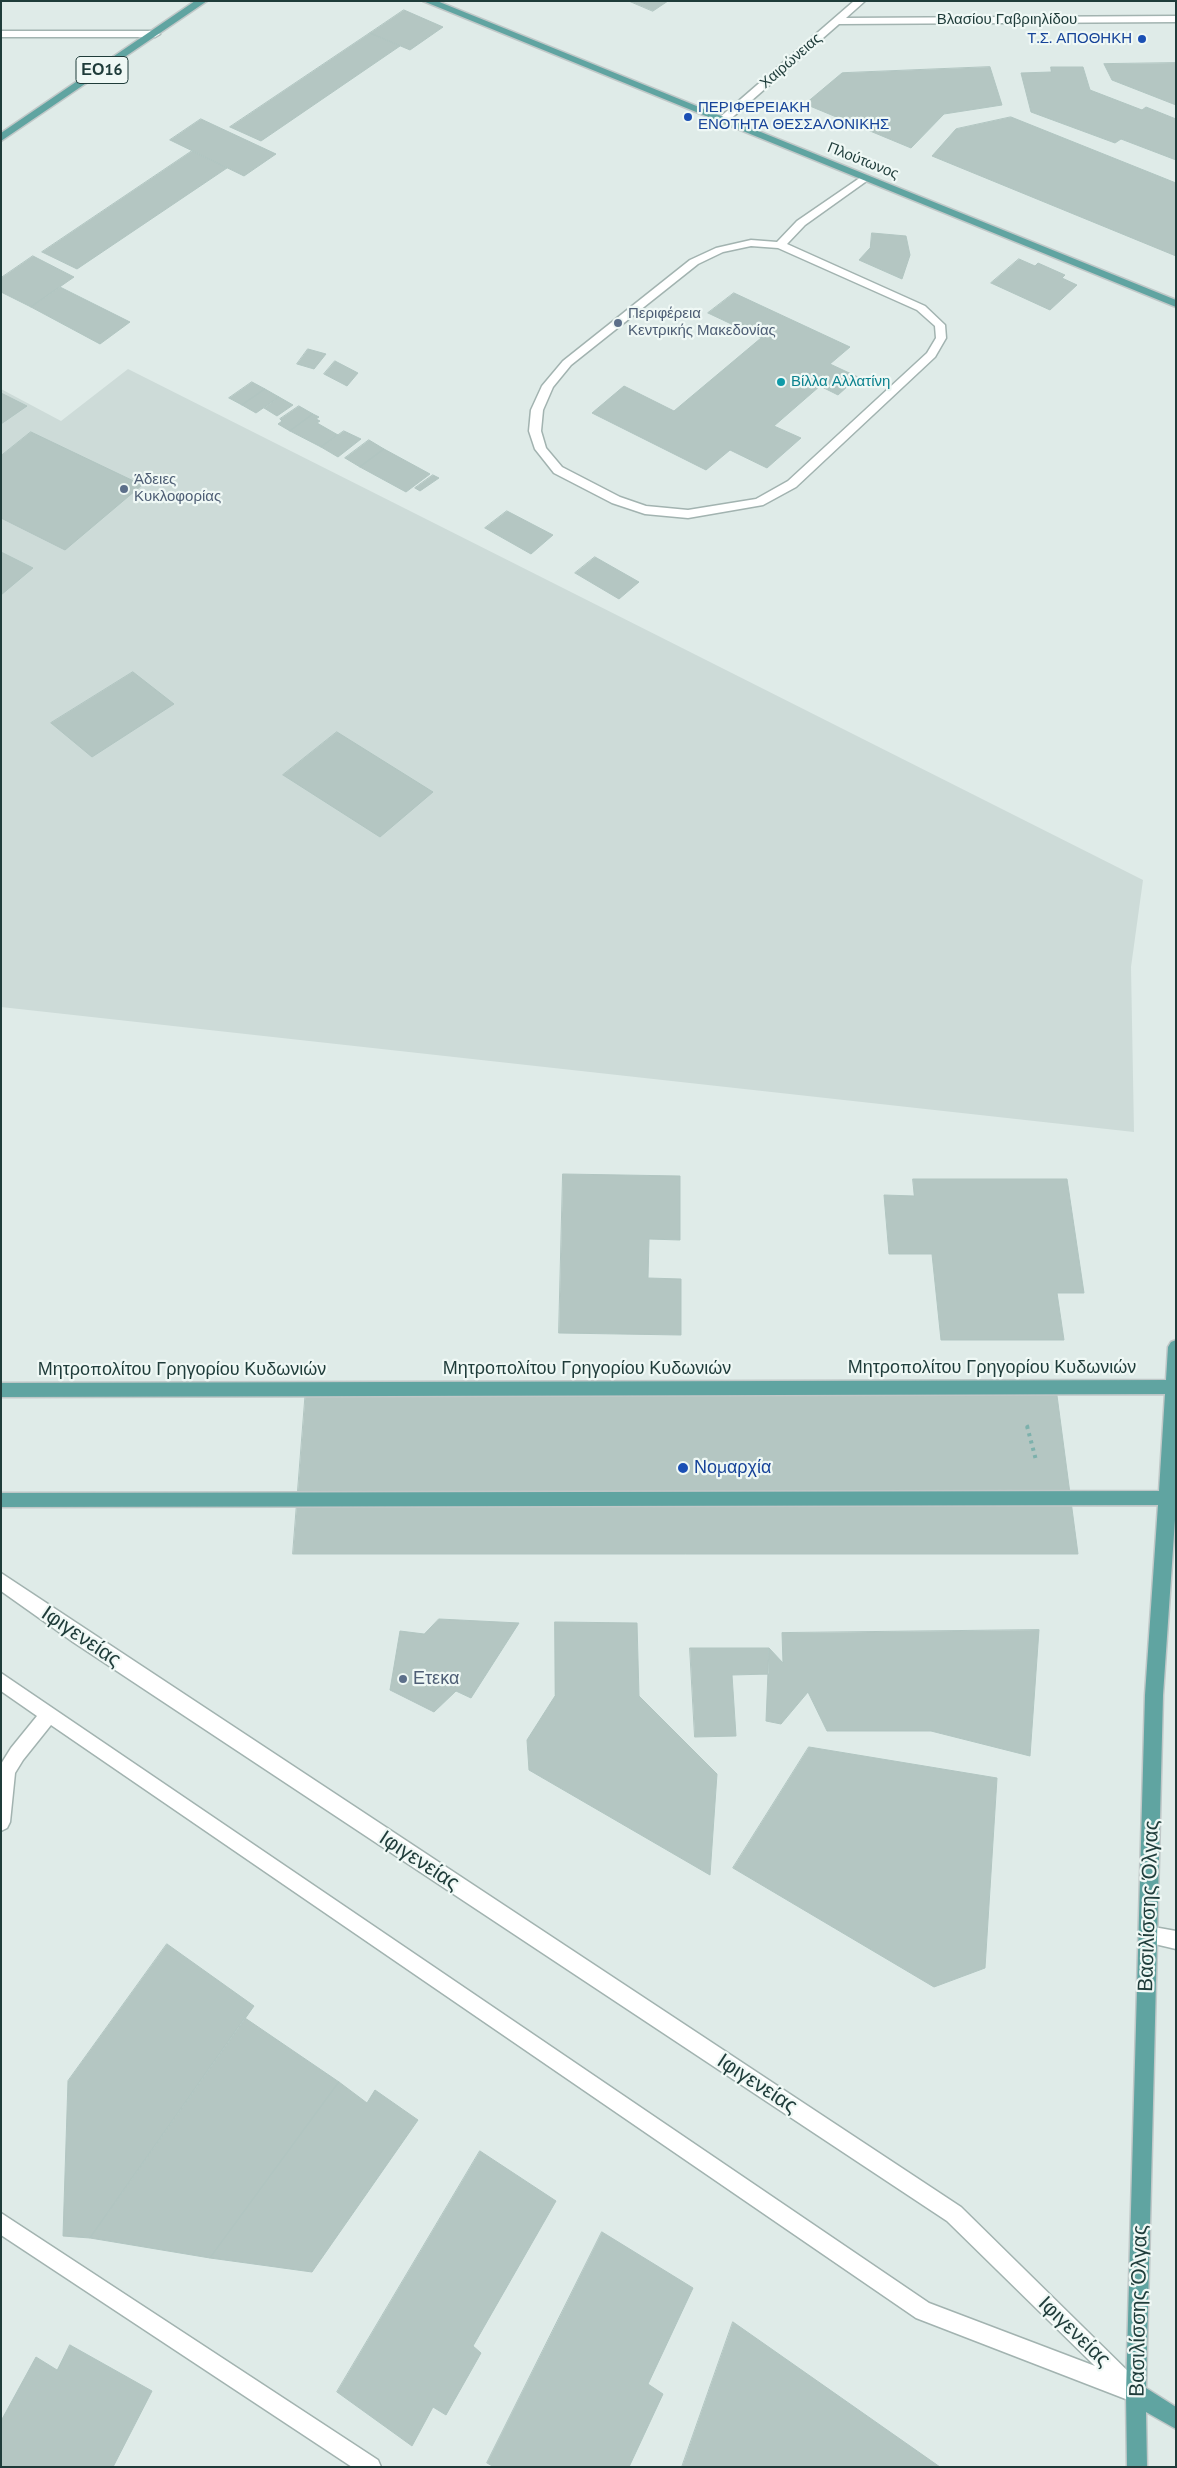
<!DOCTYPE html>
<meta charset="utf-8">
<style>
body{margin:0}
#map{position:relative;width:1177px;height:2468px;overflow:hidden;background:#dfebe8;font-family:"PT Sans",sans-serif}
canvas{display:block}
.frame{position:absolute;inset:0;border:2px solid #1f3c3a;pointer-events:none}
</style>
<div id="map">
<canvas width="1177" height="2468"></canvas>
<div class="frame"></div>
</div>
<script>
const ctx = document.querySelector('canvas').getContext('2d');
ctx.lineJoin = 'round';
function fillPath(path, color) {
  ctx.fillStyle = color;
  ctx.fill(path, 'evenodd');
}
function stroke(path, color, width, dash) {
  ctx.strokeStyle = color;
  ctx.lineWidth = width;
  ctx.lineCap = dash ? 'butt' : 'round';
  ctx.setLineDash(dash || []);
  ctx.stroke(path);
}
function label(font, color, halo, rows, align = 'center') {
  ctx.font = font + ' "PT Sans",sans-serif';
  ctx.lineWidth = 4.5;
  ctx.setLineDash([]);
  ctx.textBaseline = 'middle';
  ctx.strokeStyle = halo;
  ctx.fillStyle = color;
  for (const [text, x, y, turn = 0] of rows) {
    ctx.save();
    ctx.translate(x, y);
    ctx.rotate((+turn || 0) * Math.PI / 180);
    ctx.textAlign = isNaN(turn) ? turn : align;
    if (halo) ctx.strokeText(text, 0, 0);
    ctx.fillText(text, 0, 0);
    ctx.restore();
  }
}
const built = new Path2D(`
 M128,369L1143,880L1131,967L1134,1132L1,1007V389L61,421Z`);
const building = new Path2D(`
 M629,1H668L653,11Z
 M404,10L443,27L410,50L370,33Z
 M370,33L400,46L261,141L230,127Z
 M1176,63V105L1112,80L1104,64Z
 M990,67L1002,105L944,114L911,148L805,104L842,73Z
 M1051,67H1083L1090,90L1142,110L1146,107L1176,119V160L1121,139L1115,143L1031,112L1021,73L1051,72Z
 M1011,117L1176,183V256L932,156L956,129Z
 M201,119L276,154L244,176L170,140Z
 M192,151L227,168L77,269L42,252Z
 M872,233L906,236L910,255L902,279L859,260L870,248Z
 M33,256L74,277L31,307L1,292V278Z
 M1019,259L1035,266L1038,263L1065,275L1062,278L1077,285L1050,310L991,283Z
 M60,287L130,322L100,344L31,307Z
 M734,293L850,347L830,364L858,377L838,395L820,386L774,426L801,438L767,468L730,450L706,470L592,413L624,386L674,411L761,338L708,313Z
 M308,349L326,354L314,369L297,364Z
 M335,361L358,373L347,386L324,374Z
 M252,382L265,389L242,405L229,398Z
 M265,389L279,397L256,413L242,405Z
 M1,393L27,406L1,424Z
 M279,397L293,405L277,416L264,408Z
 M299,406L313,414L290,431L278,424L282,421L280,419Z
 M313,414L319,417L316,419L320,421L317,423L338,435L321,447L290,431Z
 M344,431L361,439L338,457L321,447Z
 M31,432L142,485L65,550L1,518V456Z
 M369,440L384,449L360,467L345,458Z
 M384,449L430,474L406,492L360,467Z
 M433,475L439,478L420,491L415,488Z
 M507,511L553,535L531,554L485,528Z
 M1,552L33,568L1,595Z
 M595,557L639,582L619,599L575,573Z
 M133,672L174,704L92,757L51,723Z
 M337,732L433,792L380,837L283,775Z
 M563,1174L680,1176V1240L649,1239L648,1278L681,1279V1335L559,1333Z
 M913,1179H1067L1084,1293H1057L1064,1340H941L932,1254H889L884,1195L914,1196Z
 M306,1388H1056L1078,1554H293Z
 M439,1619L519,1623L471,1698L456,1691L434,1712L390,1690L400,1631L424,1634Z
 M555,1622L637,1623L639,1696L717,1774L710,1875L529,1770L527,1740L555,1696Z
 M1039,1630L1030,1756L931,1731H827L808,1692L781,1724L766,1721L769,1648L783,1663L782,1633Z
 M690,1648H769V1674L732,1675L736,1736L695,1737Z
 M809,1747L997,1778L985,1968L934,1987L733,1868Z
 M167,1944L254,2006L90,2238L63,2236L68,2081Z
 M245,2018L339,2082L210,2258L90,2238Z
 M339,2082L367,2103L375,2090L418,2120L312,2272L210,2258Z
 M480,2151L556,2201L473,2346L481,2353L446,2415L433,2407L412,2446L337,2392Z
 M602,2232L693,2288L648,2384L663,2394L629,2467H494L487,2463Z
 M733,2322L940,2467H682Z
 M70,2345L152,2391L113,2467H1V2421L36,2357L57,2370Z`);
const pathFar1 = new Path2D(`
 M1027,1425L1028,1427`);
const path = new Path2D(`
 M1027,1426L1036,1460`);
const minor = new Path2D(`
 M854,1H865L846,18L1176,16V22L839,24L727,122H719V118Z
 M1,31H155L160,34L155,37H1Z
 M864,175L868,176V180L805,225L787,244L925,306L945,325L946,338L935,357L796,487L763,505L688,518L645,514L612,503L554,473L535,449L529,431L531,410L542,386L563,361L690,260L716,248L751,240L777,242L797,221ZM751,246L778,248L917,310L935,326L936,338L927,353L788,481L756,499L688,510L646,506L620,497L562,467L546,448L541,431L543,410L553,387L571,365L698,264L723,252Z
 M1,1573L961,2207L1143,2386L1146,2393L1143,2400L1136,2403L916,2318L51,1725L23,1760L15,1773L10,1822L7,1828L1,1831V1764L11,1748L37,1716L1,1691V1673L929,2303L1095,2366L947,2221L73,1642L1,1591Z
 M1148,1926L1176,1931V1949L1142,1941L1139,1935L1142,1929Z
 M1,2213L378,2460L381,2467H352L1,2235Z`);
const major = new Path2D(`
 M195,1H207L1,141V133Z
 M423,1H437L1176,300V307Z
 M1176,1340V1505L1163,1695L1146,2388L1176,2407V2429L1146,2412L1147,2467H1127L1126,2393L1145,1695L1158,1505L1,1507V1493L1159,1491L1165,1394L1,1397V1383L1166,1380L1168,1347L1171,1342Z`);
const markers = [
 [1142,39,5,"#1a4fb4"],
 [688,117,5,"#1a4fb4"],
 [618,323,5,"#5c6f8a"],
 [781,382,5,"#0f9aa8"],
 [124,489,5,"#5c6f8a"],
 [683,1468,6,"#1a4fb4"],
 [403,1679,5,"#5c6f8a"]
];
const farStreetnames = [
 ["Βλασίου Γαβριηλίδου",1007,20],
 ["Χαιρώνειας",791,61,-41],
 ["Πλούτωνος",863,161,22]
];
const farTransitnames = [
 ["Τ.Σ. ΑΠΟΘΗΚΗ",1132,39],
 ["ΠΕΡΙΦΕΡΕΙΑΚΗ",698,108,"left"],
 ["ΕΝΟΤΗΤΑ ΘΕΣΣΑΛΟΝΙΚΗΣ",698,125,"left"]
];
const farServicenames = [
 ["Περιφέρεια",628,314],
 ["Κεντρικής Μακεδονίας",628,331],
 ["Άδειες",134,480],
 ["Κυκλοφορίας",134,497]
];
const farCulturenames = [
 ["Βίλλα Αλλατίνη",791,382]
];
const shields = [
 [102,70,52]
];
const shieldNames = [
 ["ΕΟ16",102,70]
];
const streetNames = [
 ["Μητροπολίτου Γρηγορίου Κυδωνιών",992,1368],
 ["Μητροπολίτου Γρηγορίου Κυδωνιών",587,1369],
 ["Μητροπολίτου Γρηγορίου Κυδωνιών",182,1370]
];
const transitNames = [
 ["Νομαρχία",694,1468]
];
const serviceNames = [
 ["Ετεκα",413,1679]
];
const nearStreetnames = [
 ["Ιφιγενείας",81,1637,34],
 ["Ιφιγενείας",419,1861,33],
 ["Βασιλίσσης Όλγας",1149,1906,-88],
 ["Ιφιγενείας",757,2084,33],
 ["Βασιλίσσης Όλγας",1139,2311,-89],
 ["Ιφιγενείας",1074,2332,44]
];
fillPath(built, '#cddbd8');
fillPath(building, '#b4c6c2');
stroke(building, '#b1c5c1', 1);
stroke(minor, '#a2b3b0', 3);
stroke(major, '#c0c8c8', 3);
stroke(pathFar1, '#7db1ac', 3, [2.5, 4]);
stroke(path, '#7db1ac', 4, [3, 4.5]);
fillPath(minor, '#fff');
fillPath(major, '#60a4a1');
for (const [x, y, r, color] of markers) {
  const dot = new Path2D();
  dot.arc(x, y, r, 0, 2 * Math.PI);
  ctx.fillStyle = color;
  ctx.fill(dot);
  stroke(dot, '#eff8f5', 2);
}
label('15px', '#1f3c3a', '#eff8f5', farStreetnames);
label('15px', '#164399', '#eff8f5', farTransitnames, 'right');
label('15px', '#4e5e75', '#eff8f5', farServicenames, 'left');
label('15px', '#0d838f', '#eff8f5', farCulturenames, 'left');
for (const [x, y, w] of shields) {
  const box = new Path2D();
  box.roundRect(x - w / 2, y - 13.5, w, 27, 4);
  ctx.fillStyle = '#eff8f5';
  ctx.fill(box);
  stroke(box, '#1f3c3a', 1);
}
label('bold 16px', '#1f3c3a', null, shieldNames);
label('18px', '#1f3c3a', '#eff8f5', streetNames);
label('18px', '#164399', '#eff8f5', transitNames, 'left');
label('18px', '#4e5e75', '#eff8f5', serviceNames, 'left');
label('21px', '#1f3c3a', '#eff8f5', nearStreetnames);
</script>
